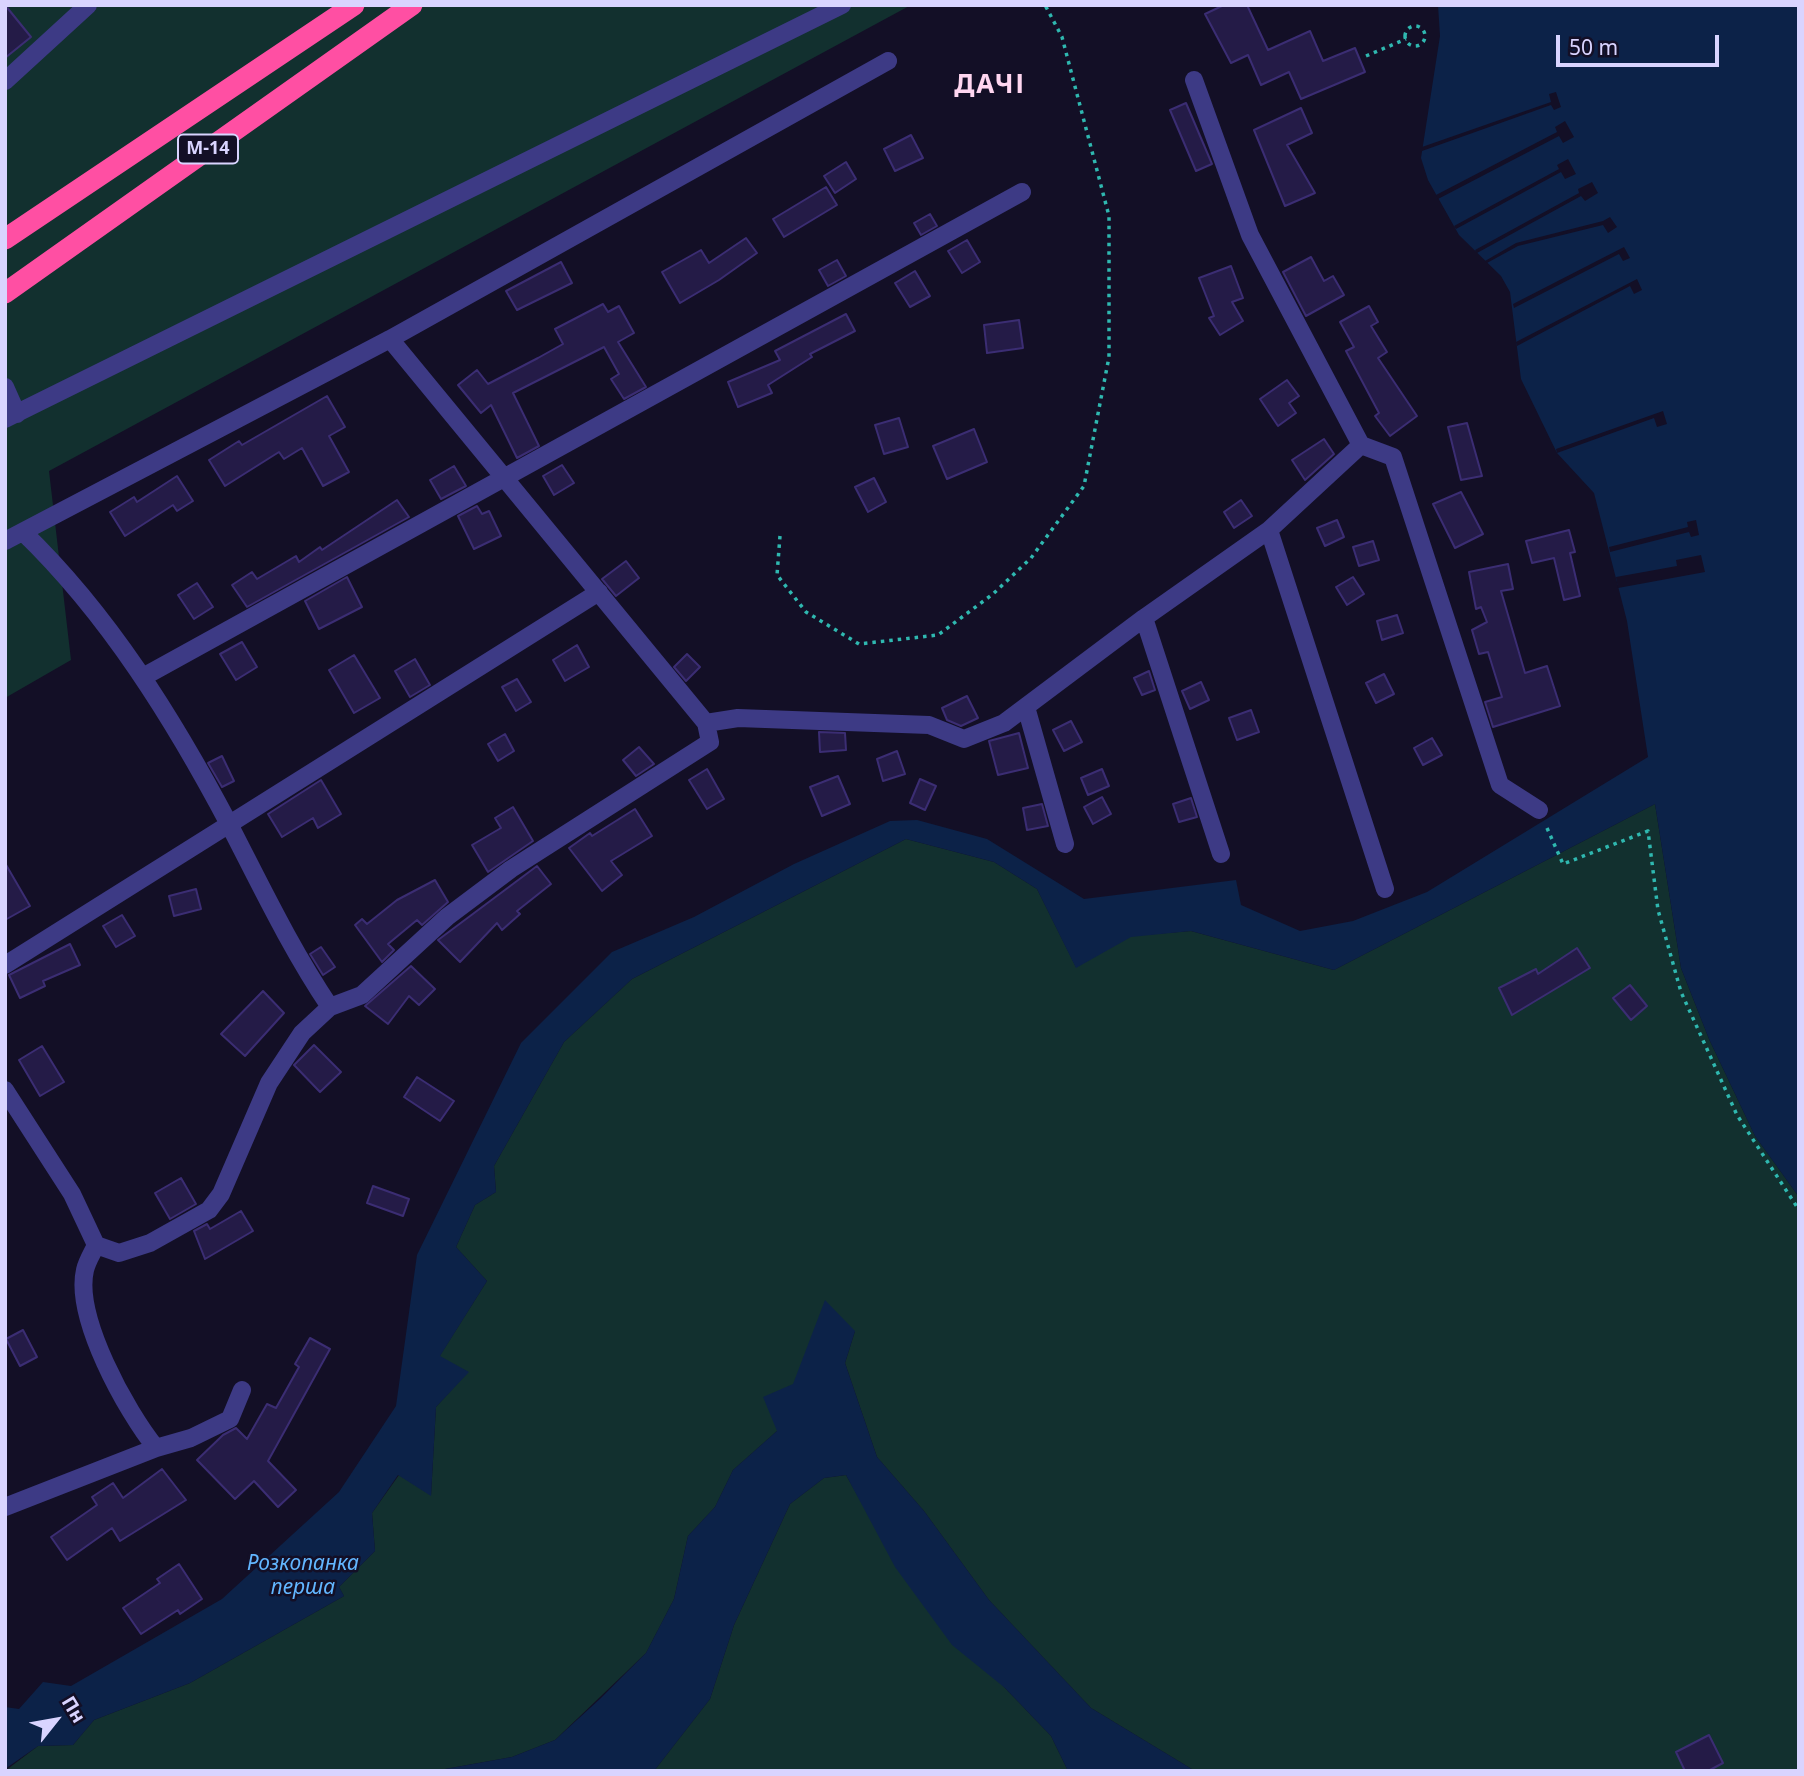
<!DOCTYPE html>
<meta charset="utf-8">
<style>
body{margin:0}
#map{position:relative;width:1804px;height:1776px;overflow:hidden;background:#130f26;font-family:"Noto Sans",sans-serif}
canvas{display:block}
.frame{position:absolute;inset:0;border:7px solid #d9d4ff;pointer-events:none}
.north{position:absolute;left:21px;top:1685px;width:70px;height:70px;-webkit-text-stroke:5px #130f26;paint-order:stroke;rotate:59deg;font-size:19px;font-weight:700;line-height:28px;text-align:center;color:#d9d4ff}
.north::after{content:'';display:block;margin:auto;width:24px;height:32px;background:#d9d4ff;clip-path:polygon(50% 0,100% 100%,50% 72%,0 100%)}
.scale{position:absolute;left:1556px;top:35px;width:163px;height:32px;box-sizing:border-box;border:4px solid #d9d4ff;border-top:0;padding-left:9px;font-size:21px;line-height:24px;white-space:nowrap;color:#d9d4ff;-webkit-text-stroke:5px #130f26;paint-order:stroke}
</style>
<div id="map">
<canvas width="1804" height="1776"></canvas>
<div class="frame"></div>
<div class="north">Пн</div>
<div class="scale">50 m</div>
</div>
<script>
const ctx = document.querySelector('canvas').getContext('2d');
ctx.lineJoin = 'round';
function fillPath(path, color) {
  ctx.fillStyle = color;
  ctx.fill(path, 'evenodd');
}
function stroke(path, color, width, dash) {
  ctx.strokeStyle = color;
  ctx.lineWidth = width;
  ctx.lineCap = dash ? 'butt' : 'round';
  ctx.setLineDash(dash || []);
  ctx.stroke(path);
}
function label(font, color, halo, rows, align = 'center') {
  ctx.font = font + ' "Noto Sans",sans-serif';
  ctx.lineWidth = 5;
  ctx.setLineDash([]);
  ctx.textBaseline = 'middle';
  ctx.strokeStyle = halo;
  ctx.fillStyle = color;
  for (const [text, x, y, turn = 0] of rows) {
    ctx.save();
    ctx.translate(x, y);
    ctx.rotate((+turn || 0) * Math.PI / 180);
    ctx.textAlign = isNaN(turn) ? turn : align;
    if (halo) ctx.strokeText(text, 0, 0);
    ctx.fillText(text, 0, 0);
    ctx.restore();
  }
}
const green = new Path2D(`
 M5,5H911L49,471L71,660L5,698Z
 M1655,804L1681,968L1709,1039L1755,1136L1799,1197V1771H1195L1091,1708L989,1600L924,1511L877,1457L845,1363L855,1331L777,1431L733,1470L715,1507L688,1536L674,1599L646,1653L555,1740L512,1757L434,1771H5L38,1746L73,1745L94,1720L190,1683L344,1596L339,1587L375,1551L372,1513L399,1475L431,1495L436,1407L468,1372L439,1357L487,1281L456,1247L475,1205L496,1192L494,1166L564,1042L632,979L906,839L994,862L1037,889L1076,967L1131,936L1191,931L1334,970Z
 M846,1475L872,1521L1005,1688L1051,1736L1068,1771H654L710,1699L734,1625L790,1504L824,1478Z`);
const water = new Path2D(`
 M1438,5H1799V1197L1755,1136L1709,1039L1681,968L1655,804L1334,970L1191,931L1131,937L1076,968L1037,889L994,862L906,839L632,979L564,1042L494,1166L496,1192L475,1205L456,1247L487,1281L440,1356L469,1372L436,1407L431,1496L398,1475L372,1513L375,1551L339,1587L344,1596L190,1683L94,1720L73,1745L38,1746L5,1769V1707L19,1709L43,1682L71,1686L222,1599L339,1492L396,1406L417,1255L521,1043L612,952L694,917L794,864L890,821L917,820L987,839L1084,899L1236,880L1241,905L1300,931L1353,921L1427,892L1648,757L1627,621L1594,493L1557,453L1521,379L1510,292L1501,276L1459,235L1428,180L1421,158L1440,36Z
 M825,1300L855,1331L845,1363L877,1457L924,1511L989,1600L1091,1708L1195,1771H1068L1051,1736L1005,1688L952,1645L895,1567L846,1475L824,1478L790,1504L734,1625L710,1699L654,1771H434L512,1757L555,1740L601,1698L646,1653L674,1599L688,1536L715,1507L733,1470L777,1431L763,1397L793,1384Z`);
const pier = new Path2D(`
 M1556,92L1561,107L1554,110L1551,105L1422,151V147L1551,102L1549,94Z
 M1565,121L1574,137L1563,143L1559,136L1438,199L1436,195L1557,132L1555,127Z
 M1568,159L1576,174L1565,179L1561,172L1456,229L1454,226L1559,169L1557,165Z
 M1592,182L1598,193L1585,201L1581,196L1477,253L1475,250L1579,193L1578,189Z
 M1610,217L1617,227L1608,233L1603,225L1518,246L1487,263L1485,261L1516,243L1603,221Z
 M1624,247L1630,258L1623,261L1619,254L1514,308L1513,304Z
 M1637,279L1642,290L1634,294L1630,286L1517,346L1516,342Z
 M1663,411L1667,424L1657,427L1654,418L1557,453L1556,449Z
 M1696,520L1699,535L1691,537L1689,532L1610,552L1609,547L1688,527L1687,522Z
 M1701,555L1705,572L1618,588L1616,577L1677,566L1676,560Z`);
const building = new Path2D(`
 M5,5L31,37L5,58Z
 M1224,5H1247L1268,50L1310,31L1323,61L1355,48L1365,72L1301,99L1289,72L1261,85L1248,55L1231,63L1205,14Z
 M1186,103L1212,164L1196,171L1170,110Z
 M1301,108L1312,133L1287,145L1315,193L1285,206L1254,130Z
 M911,135L923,158L895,171L884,149Z
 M846,162L856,179L835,193L824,176Z
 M826,187L837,205L784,237L773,219Z
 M930,214L937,226L921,235L914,223Z
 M746,238L757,253L719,280L680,303L662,272L701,250L709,263Z
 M967,240L980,262L962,273L948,251Z
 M1311,257L1324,281L1333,276L1344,295L1306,316L1283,272Z
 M837,260L846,276L828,286L819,270Z
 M561,262L572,283L517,310L506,291Z
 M1231,266L1243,298L1232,302L1243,321L1220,335L1209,318L1214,316L1199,278Z
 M915,271L930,296L910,307L895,283Z
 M603,304L608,312L619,306L634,333L618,342L646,387L624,399L611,379L619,374L604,347L513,393L539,446L517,458L491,405L481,413L458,385L477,370L488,384L538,358L563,344L555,329Z
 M1369,306L1378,322L1371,326L1387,352L1378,358L1417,416L1390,436L1375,416L1379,413L1346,351L1354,347L1340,322Z
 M846,314L855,331L810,354L812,357L768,385L772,393L738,407L728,382L780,360L775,351Z
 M1019,320L1023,348L987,353L984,325Z
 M1287,380L1299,396L1289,403L1296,413L1278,426L1260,399Z
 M327,396L345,427L329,436L349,472L323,486L302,448L284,459L279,452L225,486L209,460L239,441L242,445Z
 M899,418L908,447L884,454L875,425Z
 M1467,423L1482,476L1461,480L1448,427Z
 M974,429L987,462L947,479L933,446Z
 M1324,439L1334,454L1305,480L1292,460Z
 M562,465L574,483L554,495L543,476Z
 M454,466L466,486L441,499L430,480Z
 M177,476L193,501L177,511L173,505L125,536L110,512L134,497L137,502Z
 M874,478L886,502L868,512L855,487Z
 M1461,492L1483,534L1455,548L1433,504Z
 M397,500L409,517L247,607L232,585L252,572L257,579L296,556L299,562L320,547L322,550Z
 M1241,500L1252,516L1234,528L1224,512Z
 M477,506L482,514L489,511L501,536L474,549L458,516Z
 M1337,520L1344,537L1325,546L1317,528Z
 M1569,530L1575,552L1570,553L1580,596L1564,600L1554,558L1532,563L1526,541Z
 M1373,541L1379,560L1359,566L1353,547Z
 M626,561L639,578L616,596L602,579Z
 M1508,564L1513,589L1501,591L1525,673L1547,666L1560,706L1493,727L1485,702L1502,697L1488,652L1479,654L1472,630L1487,622L1481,607L1476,609L1469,572Z
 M347,577L362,607L319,629L305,601Z
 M1353,577L1364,594L1347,605L1336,587Z
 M197,583L213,607L194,619L178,595Z
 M1397,615L1403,633L1382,640L1377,621Z
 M242,642L257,667L236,680L220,654Z
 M577,645L589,667L565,681L553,660Z
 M687,654L700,667L686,681L674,667Z
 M354,655L380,698L354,713L329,670Z
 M415,659L430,685L410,697L395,671Z
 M1149,671L1155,690L1142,695L1134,678Z
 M1384,674L1394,694L1376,703L1366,683Z
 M517,679L531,702L516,711L502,687Z
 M1201,682L1209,700L1190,709L1182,691Z
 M967,696L978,718L961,726L947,720L942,708Z
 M1251,710L1259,732L1237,740L1229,718Z
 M1071,721L1082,742L1064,751L1053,730Z
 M819,732L845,733L846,750L820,752Z
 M1019,733L1028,768L998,775L989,741Z
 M505,734L514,751L498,761L488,744Z
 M1432,738L1442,755L1423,765L1414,748Z
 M639,747L654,764L636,776L623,760Z
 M897,751L905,774L883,781L877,759Z
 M222,756L234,781L222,787L208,763Z
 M707,769L724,799L707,809L689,780Z
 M1102,769L1109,786L1088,795L1081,778Z
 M838,776L850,804L822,816L810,787Z
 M920,779L936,786L925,810L910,803Z
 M321,780L341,814L318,828L313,818L282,837L268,814Z
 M1102,797L1111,814L1093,824L1084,807Z
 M1191,798L1197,817L1179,822L1173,804Z
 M1042,804L1048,826L1027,830L1023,808Z
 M513,807L533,841L488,872L472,845L501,828L495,818Z
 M635,809L652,836L611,861L622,875L602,891L569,848L590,833L592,836Z
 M5,863L30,906L5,920Z
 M537,866L551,884L517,911L520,914L502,930L497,923L460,962L438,940Z
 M435,880L448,902L422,925L417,920L388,944L394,950L382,962L355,925L362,919L367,924L397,900Z
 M196,889L201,909L174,916L169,896Z
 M122,915L135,936L116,947L103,926Z
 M70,944L80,965L43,981L45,986L20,998L9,975Z
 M321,947L335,967L323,975L310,954Z
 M1577,948L1590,968L1512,1015L1499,988L1536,969L1538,974Z
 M411,966L435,989L419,1005L409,996L388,1024L365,1006Z
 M1630,985L1647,1006L1631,1020L1613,998Z
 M263,991L284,1013L245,1056L221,1034Z
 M314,1045L341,1072L320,1092L294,1065Z
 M42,1046L64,1082L40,1096L19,1060Z
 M417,1077L454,1101L440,1121L404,1097Z
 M181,1178L196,1204L170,1219L155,1193Z
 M373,1186L409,1199L403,1216L367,1203Z
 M241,1211L253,1231L205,1259L194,1231L207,1224L210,1229Z
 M23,1330L37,1357L20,1366L6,1339Z
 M310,1338L330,1349L268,1461L296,1490L278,1507L254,1481L235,1499L197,1460L223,1435L236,1428L247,1439L267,1404L276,1408L299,1367L295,1364Z
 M162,1469L186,1500L120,1541L112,1528L67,1560L51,1537L97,1505L92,1497L113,1483L123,1498Z
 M179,1564L202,1599L180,1614L178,1610L141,1634L123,1608L160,1583L157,1579Z
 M1709,1735L1723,1763L1708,1771H1685L1676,1752Z`);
const path = new Path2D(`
 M1405 36a10 10 0 1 1 20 0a10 10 0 1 1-20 0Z
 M1366,56L1406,39
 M780,536L777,575L806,612L859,644L938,635L993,594L1031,558L1084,486L1109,357V216L1062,37L1045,5
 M1547,828L1563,864L1648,831L1658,910L1681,992L1737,1115L1799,1210`);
const minor = new Path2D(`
 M1194,80L1250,235L1361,445L1393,457L1500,785L1539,810
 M5,81L88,5
 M390,339L888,61
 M5,387L17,414
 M5,419L842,5
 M1269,530L1385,889
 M23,532C109,615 174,720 230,826C262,888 291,949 330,1007
 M5,541L390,339L706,723L738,718L929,725L964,739L1004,723L1144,618L1269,530L1361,445
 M1144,618L1221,854
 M143,677L1022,192
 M1026,707L1065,844
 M5,965L599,592
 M5,1090L72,1194L96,1245
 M156,1448C126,1411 74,1317 85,1270C87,1261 93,1252 96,1245L119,1253L150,1243L209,1210L221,1194L269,1083L302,1033L330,1007L362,995L447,917L511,869L710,742L706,723
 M5,1507L156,1448L191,1438L230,1419L242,1390`);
const highway = new Path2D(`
 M5,239L354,5
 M5,293L412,5`);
const shields = [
 [208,149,60]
];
const shieldNames = [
 ["М-14",208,149]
];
const waterNames = [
 ["Розкопанка",303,1564],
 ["перша",303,1588]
];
const districtNames = [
 ["ДАЧІ",990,86]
];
fillPath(green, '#12302f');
fillPath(water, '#0c2248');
fillPath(pier, '#130f26');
fillPath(building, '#241b47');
stroke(building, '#3b2d73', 2);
stroke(path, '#2fb8b0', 3.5, [3.5, 5]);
stroke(minor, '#3d3a85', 18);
stroke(highway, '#ff4fa3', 21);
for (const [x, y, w] of shields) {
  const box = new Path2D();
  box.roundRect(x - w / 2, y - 14.5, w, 29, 5);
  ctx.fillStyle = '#130f26';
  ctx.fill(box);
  stroke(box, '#d9d4ff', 2);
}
label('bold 18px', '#d9d4ff', null, shieldNames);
label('italic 21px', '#62b6ff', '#130f26', waterNames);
ctx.letterSpacing = '2px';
label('bold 26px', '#ffd6f0', '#130f26', districtNames);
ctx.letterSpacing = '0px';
</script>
